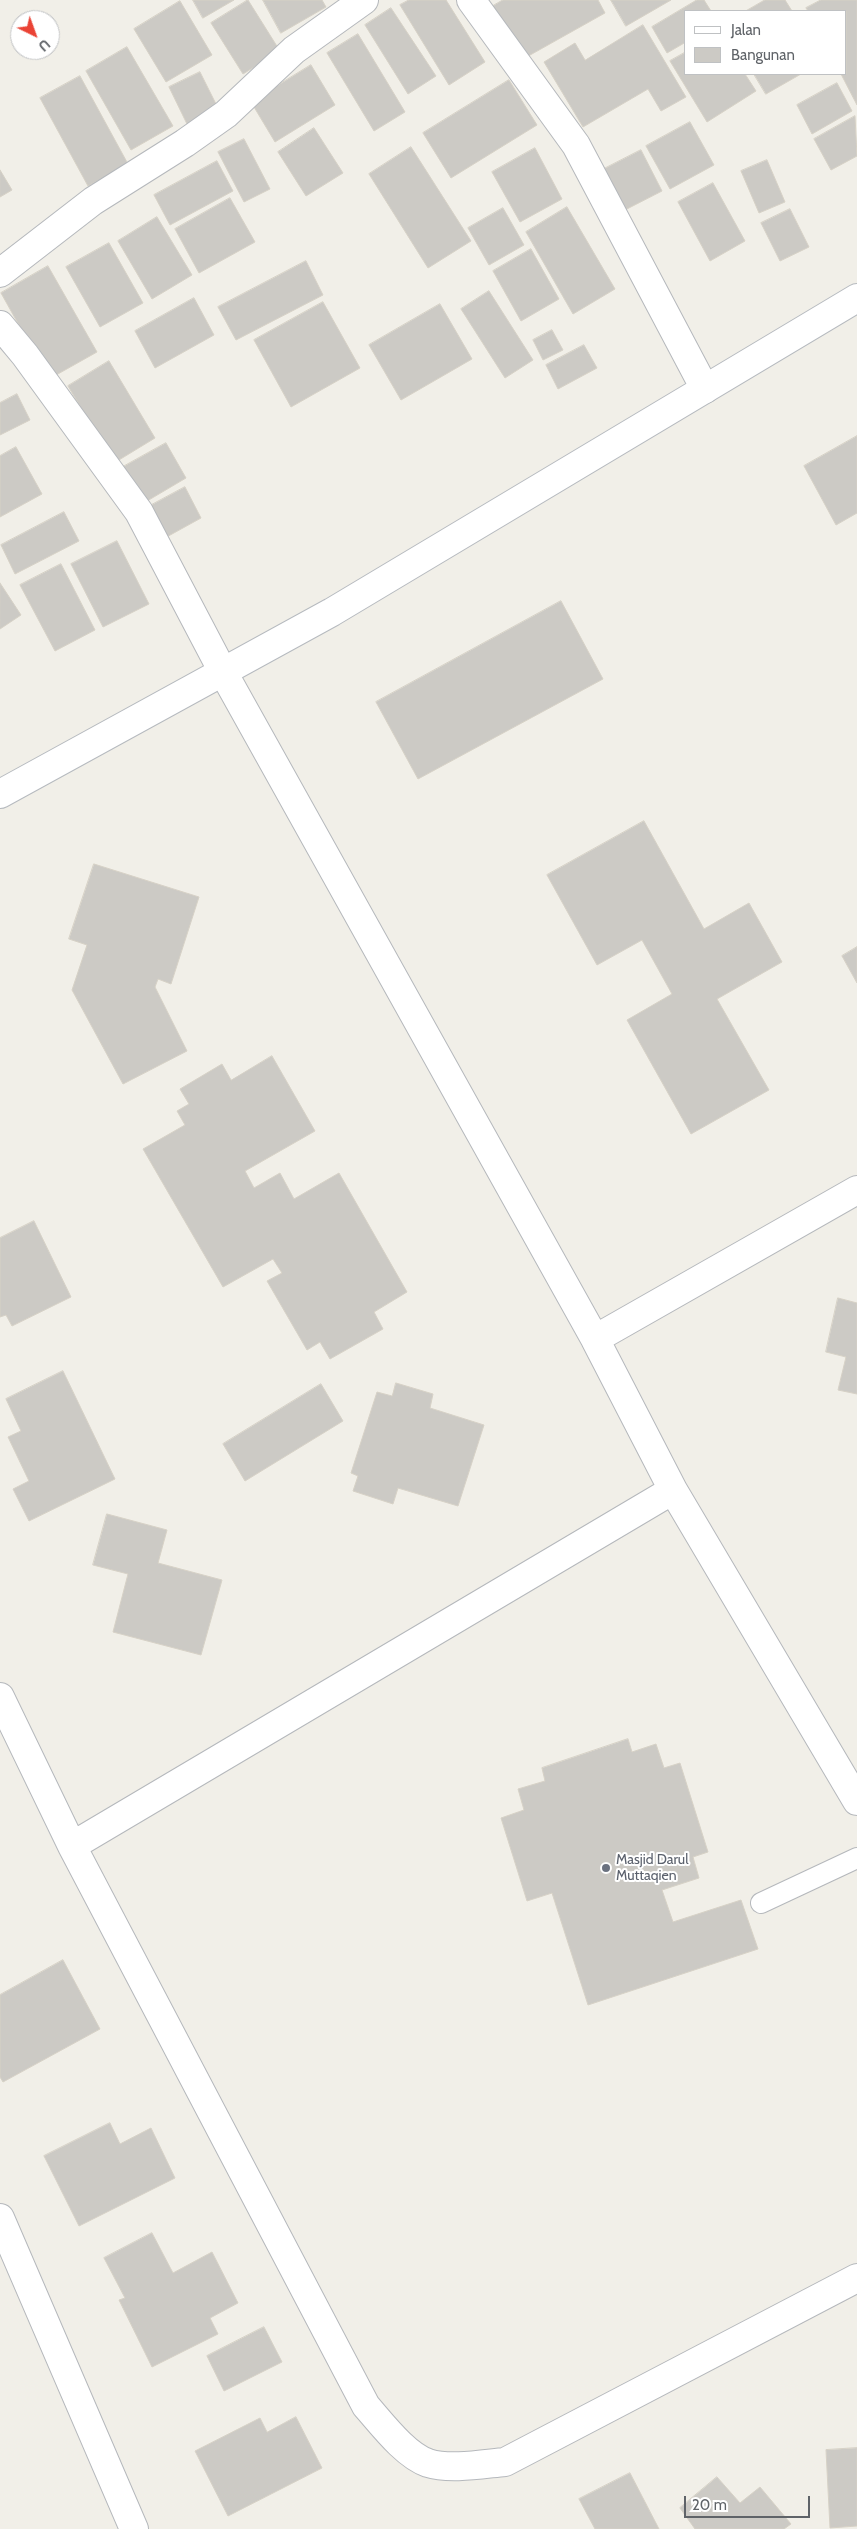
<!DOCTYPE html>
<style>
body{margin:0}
#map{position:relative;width:857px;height:2529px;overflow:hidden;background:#f1efe8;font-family:Cabin,sans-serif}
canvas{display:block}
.legend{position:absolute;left:684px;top:10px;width:162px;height:65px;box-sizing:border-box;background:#fff;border:1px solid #bfc1c3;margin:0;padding:6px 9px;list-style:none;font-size:15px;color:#5f6368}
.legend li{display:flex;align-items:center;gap:10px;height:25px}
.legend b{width:25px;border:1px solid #bfc1c3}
.north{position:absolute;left:10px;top:10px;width:50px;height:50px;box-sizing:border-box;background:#fff;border:1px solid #bfc1c3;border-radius:50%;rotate:138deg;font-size:14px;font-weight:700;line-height:20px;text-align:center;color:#5f6368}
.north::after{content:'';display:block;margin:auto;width:18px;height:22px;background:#ea4335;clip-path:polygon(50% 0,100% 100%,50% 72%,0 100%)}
.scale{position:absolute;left:684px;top:2496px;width:126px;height:22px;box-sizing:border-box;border:2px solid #5f6368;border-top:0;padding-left:6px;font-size:15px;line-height:18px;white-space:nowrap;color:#5f6368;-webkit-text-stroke:4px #fff;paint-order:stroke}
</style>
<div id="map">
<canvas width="857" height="2529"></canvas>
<ul class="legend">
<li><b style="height:6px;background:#fff"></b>Jalan</li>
<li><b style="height:14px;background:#cccac5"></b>Bangunan</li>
</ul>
<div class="north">U</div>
<div class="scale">20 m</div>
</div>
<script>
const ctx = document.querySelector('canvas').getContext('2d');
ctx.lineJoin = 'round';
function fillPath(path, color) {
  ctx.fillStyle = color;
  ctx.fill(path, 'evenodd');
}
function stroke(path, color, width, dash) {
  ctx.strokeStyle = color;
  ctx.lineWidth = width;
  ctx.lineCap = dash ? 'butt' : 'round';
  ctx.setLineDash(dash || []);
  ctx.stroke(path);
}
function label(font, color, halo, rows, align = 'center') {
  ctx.font = font + ' Cabin,sans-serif';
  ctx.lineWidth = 4;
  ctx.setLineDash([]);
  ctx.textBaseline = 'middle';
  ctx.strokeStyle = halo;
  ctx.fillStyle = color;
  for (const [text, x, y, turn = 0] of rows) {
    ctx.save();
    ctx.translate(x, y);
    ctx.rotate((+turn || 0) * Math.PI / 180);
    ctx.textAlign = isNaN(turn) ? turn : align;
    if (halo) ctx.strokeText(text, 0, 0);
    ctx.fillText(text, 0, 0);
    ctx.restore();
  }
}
const building = new Path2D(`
 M193,0H234L203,18Z
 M248,0L280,51L243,74L211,23Z
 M263,0H322L326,7L281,33Z
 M409,0H446L485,62L449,85L400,5Z
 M503,0H598L605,13L523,59L493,6Z
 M611,0H671L626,26Z
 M697,0H704L711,11H686V42L667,53L652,27Z
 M765,0H785L792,11H746Z
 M821,0H857V105L841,74H846V11H808L806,8Z
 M180,1L212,55L166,82L134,29Z
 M391,8L436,76L408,94L365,25Z
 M643,25L686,97L661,111L648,89L583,127L544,62L575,43L585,60Z
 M358,34L405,112L374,131L327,53Z
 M127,47L173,126L131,150L86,71Z
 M686,52V74H745L756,91L707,122L670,61Z
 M311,65L335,105L275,142L251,102Z
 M200,72L218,108L187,124L169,87Z
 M754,74H801L766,94Z
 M80,76L128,164L88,186L40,98Z
 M509,80L537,125L451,178L423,133Z
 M837,83L852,111L812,134L797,105Z
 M855,116L857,156L831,170L814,139Z
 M690,122L714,165L670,189L646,146Z
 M314,128L343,173L306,196L278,152Z
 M244,139L270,189L244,202L218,152Z
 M411,147L471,241L428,268L369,174Z
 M535,148L562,199L520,222L492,172Z
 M641,150L662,191L623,211L602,170Z
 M767,160L785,202L759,213L741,171Z
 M217,161L233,191L170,225L154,195Z
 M0,170L12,190L0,197Z
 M713,183L745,241L710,261L678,202Z
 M230,198L255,242L199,273L175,229Z
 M567,207L615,289L573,314L526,232Z
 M503,208L524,245L489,265L468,228Z
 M790,209L809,247L780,261L761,223Z
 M157,217L192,275L152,299L118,241Z
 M109,243L143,303L100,327L66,267Z
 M531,249L559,299L521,321L493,271Z
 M306,261L323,295L236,340L218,307Z
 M48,266L97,352L49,379L1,293Z
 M489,291L533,360L505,378L461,309Z
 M194,298L214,335L155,368L135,331Z
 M323,302L360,368L291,407L254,340Z
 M440,304L472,359L401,400L369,345Z
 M552,330L563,350L543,360L533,340Z
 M584,345L597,368L558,389L546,365Z
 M109,361L155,438L114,463L68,386Z
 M17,394L30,420L0,435V403Z
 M857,436V513L836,525L804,466Z
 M166,443L186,478L142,504L121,468Z
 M16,447L42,494L0,517V456Z
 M185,487L201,518L163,539L146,508Z
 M64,512L79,541L15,574L1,545Z
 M117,541L149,604L103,627L71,564Z
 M61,564L95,630L55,651L20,585Z
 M0,583L21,615L0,629Z
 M561,601L603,679L418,779L376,702Z
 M644,821L704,929L749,903L782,962L717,999L769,1090L691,1134L627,1020L672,994L642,940L597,965L547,875Z
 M94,864L199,897L171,984L158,979L155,987L187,1051L123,1084L72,990L87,945L69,939Z
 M857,947V983L842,956Z
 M272,1056L315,1131L245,1171L254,1188L280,1173L294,1199L339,1173L407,1292L374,1312L383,1329L330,1359L320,1342L307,1350L267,1281L282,1273L273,1259L223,1287L143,1149L185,1125L177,1111L189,1104L180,1089L222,1064L231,1080Z
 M34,1221L71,1297L12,1326L6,1315L0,1317V1238Z
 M838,1298L857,1303V1394L838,1390L846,1357L826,1352Z
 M63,1371L115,1479L29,1521L13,1489L29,1481L8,1437L21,1431L6,1399Z
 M396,1383L433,1394L430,1408L484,1425L458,1506L398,1488L393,1504L353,1491L358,1476L351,1473L377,1392L392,1396Z
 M321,1384L343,1421L245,1481L223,1444Z
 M107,1514L167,1530L158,1563L222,1580L201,1655L113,1632L128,1574L93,1565Z
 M628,1739L632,1752L656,1744L664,1768L680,1763L708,1852L693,1857L699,1878L662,1890L673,1922L741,1900L758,1949L588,2005L552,1893L527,1901L501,1818L524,1810L518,1789L545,1781L542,1768Z
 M63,1960L100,2029L3,2082L0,2077V1995Z
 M110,2123L120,2144L151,2128L175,2178L79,2226L44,2156Z
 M152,2233L173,2273L212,2252L238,2303L210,2318L218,2334L152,2367L119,2300L125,2298L104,2258Z
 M264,2327L282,2362L224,2391L207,2356Z
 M296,2417L322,2468L228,2516L195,2451L260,2418L267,2432Z
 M857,2448V2526L830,2528L826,2450Z
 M630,2473L659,2529H595L579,2499Z
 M717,2477L740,2503L760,2487L791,2524L784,2529H695L680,2508Z`);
const lane = new Path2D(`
 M761,1903L857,1858`);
const street = new Path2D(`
 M471,0L576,145L705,389
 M0,273L93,201L185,143L226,114L294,50L364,0
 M0,325L25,355L139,512L223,672L595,1339L673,1490L857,1801
 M595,1339L857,1190
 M0,1697L72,1846L366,2406C382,2424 405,2455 428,2463C450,2470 483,2464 505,2462L857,2278
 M72,1846L673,1490
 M0,2218L134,2529`);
const secondary = new Path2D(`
 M0,794L332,612L857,298`);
const markers = [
 [606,1868,5,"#6b7280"]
];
const worshipNames = [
 ["Masjid Darul",616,1860],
 ["Muttaqien",616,1876]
];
fillPath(building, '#cccac5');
stroke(building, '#d6d1c6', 1);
stroke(lane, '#b5b8bc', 22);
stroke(street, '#b5b8bc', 30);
stroke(secondary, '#b6babf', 30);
stroke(lane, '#fff', 20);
stroke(street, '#fff', 28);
stroke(secondary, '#fff', 28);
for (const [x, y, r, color] of markers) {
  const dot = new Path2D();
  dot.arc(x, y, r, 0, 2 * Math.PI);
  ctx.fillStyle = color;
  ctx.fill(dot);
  stroke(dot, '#fff', 2);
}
label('14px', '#5b616d', '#fff', worshipNames, 'left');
</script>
